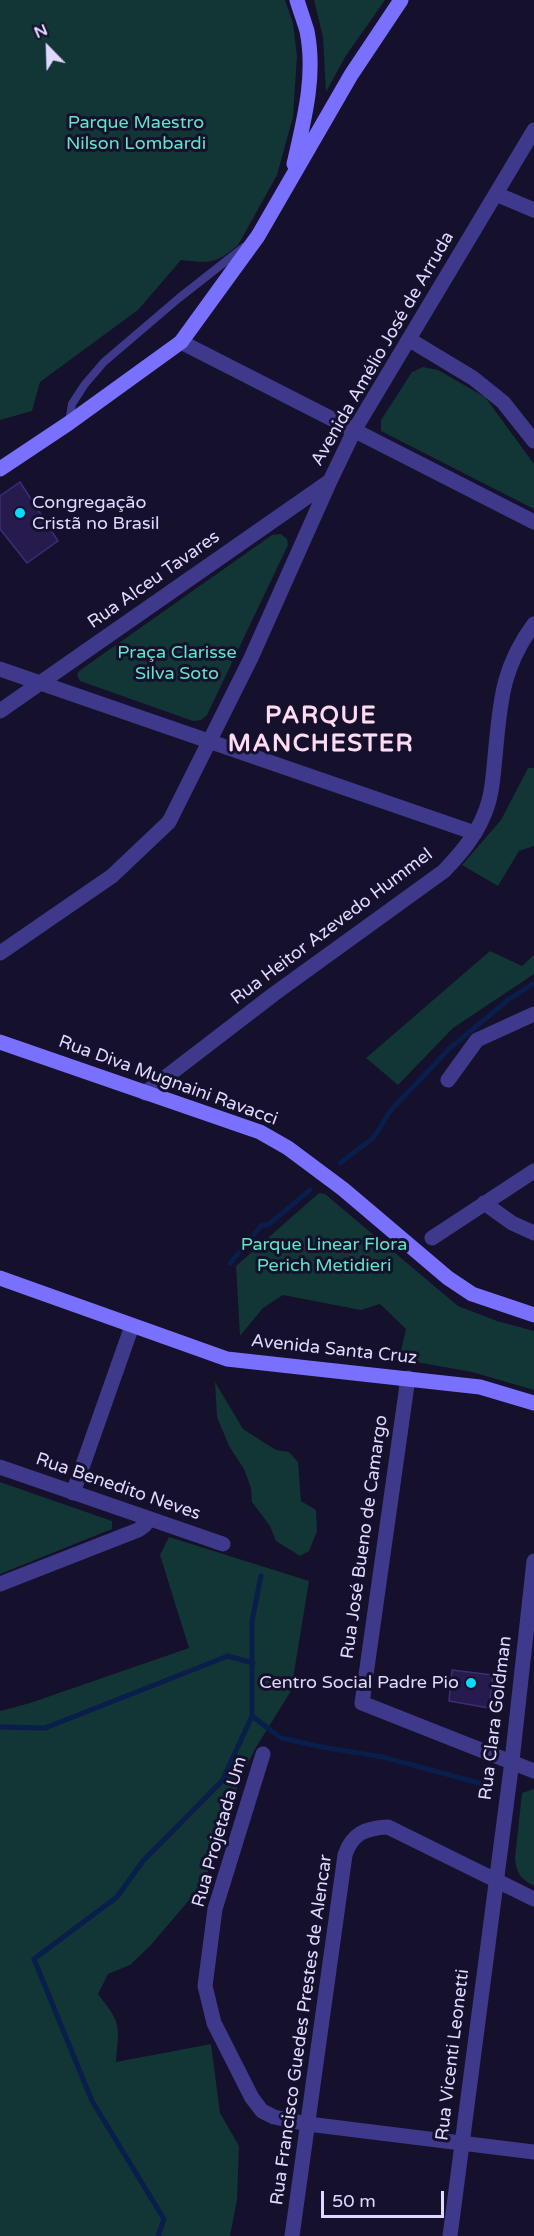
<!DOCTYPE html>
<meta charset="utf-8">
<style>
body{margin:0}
#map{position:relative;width:534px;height:2236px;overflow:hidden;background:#15102b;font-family:"Varela Round",sans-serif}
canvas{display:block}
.north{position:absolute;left:18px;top:18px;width:60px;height:60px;-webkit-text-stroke:4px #15102b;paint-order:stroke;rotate:337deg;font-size:16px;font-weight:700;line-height:24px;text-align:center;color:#dfd9ff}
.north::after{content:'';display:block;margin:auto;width:21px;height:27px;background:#dfd9ff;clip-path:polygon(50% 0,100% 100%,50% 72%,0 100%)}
.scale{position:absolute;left:321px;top:2191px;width:123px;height:27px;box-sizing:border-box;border:3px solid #dfd9ff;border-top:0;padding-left:8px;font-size:18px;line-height:21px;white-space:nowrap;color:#dfd9ff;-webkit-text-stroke:4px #15102b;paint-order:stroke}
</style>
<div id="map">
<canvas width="534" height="2236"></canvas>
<div class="north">N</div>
<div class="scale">50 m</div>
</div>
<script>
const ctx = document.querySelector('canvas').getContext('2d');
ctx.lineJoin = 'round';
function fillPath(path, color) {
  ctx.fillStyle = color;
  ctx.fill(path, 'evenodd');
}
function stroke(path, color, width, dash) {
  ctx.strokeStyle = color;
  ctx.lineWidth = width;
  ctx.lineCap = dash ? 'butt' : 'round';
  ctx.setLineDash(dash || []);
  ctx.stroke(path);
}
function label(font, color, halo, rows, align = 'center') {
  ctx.font = font + ' "Varela Round",sans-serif';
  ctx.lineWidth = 6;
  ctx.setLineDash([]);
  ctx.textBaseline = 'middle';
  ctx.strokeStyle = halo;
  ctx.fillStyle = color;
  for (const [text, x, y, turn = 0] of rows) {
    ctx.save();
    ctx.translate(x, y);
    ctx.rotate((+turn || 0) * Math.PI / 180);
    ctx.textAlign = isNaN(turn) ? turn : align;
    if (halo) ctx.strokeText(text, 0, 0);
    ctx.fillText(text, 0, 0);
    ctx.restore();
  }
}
const green = new Path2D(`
 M0,0H285L293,23L297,56L293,117L277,175L238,245C215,265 209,263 181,260L138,310L40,382L32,411L0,420Z
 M314,0H385L345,57L326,92L323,37Z
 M423,367L438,370L485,397L534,464V509L381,431V420L412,372Z
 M281,534L287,539L288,545L207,715L201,720L193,721L80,681L77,675L79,671L272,535Z
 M528,768H534V846L519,851L498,886L462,865L501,820Z
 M490,951L522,966L534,955V974L453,1028L398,1085L366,1058Z
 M319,1193L325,1194L458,1306L497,1321L534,1331V1390L472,1372L399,1359L406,1329L380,1304L361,1310L283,1295L263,1308L240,1336L236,1266Z
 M215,1382L243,1429L276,1450L289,1452L298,1462L301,1501L316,1510L317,1531L309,1551L300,1556L276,1541L270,1526L252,1502L251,1488L244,1469L229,1446L217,1417Z
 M0,1482L112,1521V1529L0,1574Z
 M169,1537L309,1581L291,1691L255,1749L239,1781L224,1837L202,1885L150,1946L130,1965L108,1974L98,1994C122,2025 119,2024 116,2062L211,2044L220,2113L239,2146L237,2200L230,2236H0V1711L30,1703L189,1648L160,1555Z
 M534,1789V1886C521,1879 516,1873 515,1858L522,1793Z`);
const stream = new Path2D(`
 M340,1163L374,1137L391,1110L450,1048L508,1000L534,983
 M230,1263L261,1226L269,1224L310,1190
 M252,1716L281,1738L322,1747L383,1757L479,1783
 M0,1727L45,1728L228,1656L253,1663
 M158,2236L164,2219L92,2101L34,1959L117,1897L143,1861L222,1781L252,1716V1621L261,1576`);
const building = new Path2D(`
 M20,482L58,541L27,563L0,529V496Z
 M452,1670L493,1675L489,1708L449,1701Z`);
const lane = new Path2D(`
 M69,422L72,404L85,384L104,362L179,298L244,247`);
const street = new Path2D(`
 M496,194L534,210
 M410,340L473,378L503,402L534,441
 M181,342L534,522
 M0,669L475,833
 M0,711L330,481
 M0,953L112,876L169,822L251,658L330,481L355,429L534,130
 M448,1080L477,1040L534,1014
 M145,1093L274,994L444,871C460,854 475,837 484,815C492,797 493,777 495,757C500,705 501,668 534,624
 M484,1203L512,1223L534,1233
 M432,1238L534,1171
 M408,1378L362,1703L534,1771
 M0,1467L223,1544
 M73,1493L132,1326
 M0,1584L138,1530L144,1526L149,1520
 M263,1754L215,1909L205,1986L214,2023L252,2098L262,2111L274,2117L308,2124L534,2152
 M292,2236L345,1855C352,1833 366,1828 388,1827L534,1899
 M450,2236L512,1761L534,1561`);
const secondary = new Path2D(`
 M294,164C304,120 316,76 307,31C304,21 300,10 297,0
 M0,469L69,423L181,342L258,236L351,75L401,0
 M0,1042L260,1132L288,1148L343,1189L448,1278L472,1294L534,1315
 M0,1278L227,1359L480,1387L534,1403`);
const markers = [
 [20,513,6,"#05ddff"],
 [471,1683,6,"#05ddff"]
];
const parkNames = [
 ["Parque Maestro",136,123],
 ["Nilson Lombardi",136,144],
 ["Praça Clarisse",177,653],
 ["Silva Soto",177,674],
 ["Parque Linear Flora",324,1245],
 ["Perich Metidieri",324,1266]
];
const streetNames = [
 ["Avenida Amélio José de Arruda",383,349,-60],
 ["Rua Alceu Tavares",154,580,-35],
 ["Rua Heitor Azevedo Hummel",332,927,-37],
 ["Rua Diva Mugnaini Ravacci",168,1081,20],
 ["Avenida Santa Cruz",334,1350,6],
 ["Rua Benedito Neves",118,1487,19],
 ["Rua José Bueno de Camargo",365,1537,-82],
 ["Rua Clara Goldman",496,1718,-83],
 ["Rua Projetada Um",220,1832,-74],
 ["Rua Francisco Guedes Prestes de Alencar",302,2030,-82],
 ["Rua Vicenti Leonetti",453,2055,-83]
];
const poiNames = [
 ["Congregação",32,503],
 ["Cristã no Brasil",32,524],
 ["Centro Social Padre Pio",459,1683,"right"]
];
const districtNames = [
 ["PARQUE",321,717],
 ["MANCHESTER",321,745]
];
fillPath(green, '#123535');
stroke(stream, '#091e4b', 5);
fillPath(building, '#271b4d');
stroke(building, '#3e2c79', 1.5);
stroke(lane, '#3f398b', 8);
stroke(street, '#3f398b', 15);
stroke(secondary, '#7970ff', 15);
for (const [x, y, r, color] of markers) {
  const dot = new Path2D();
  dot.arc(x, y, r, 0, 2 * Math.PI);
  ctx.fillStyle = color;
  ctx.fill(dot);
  stroke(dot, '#15102b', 2);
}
label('18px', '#5fe5c9', '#15102b', parkNames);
label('18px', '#dfd9ff', '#15102b', streetNames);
label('18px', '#dfd9ff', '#15102b', poiNames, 'left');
ctx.letterSpacing = '1.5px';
label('bold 24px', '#ffdbf1', '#15102b', districtNames);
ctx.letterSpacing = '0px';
</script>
